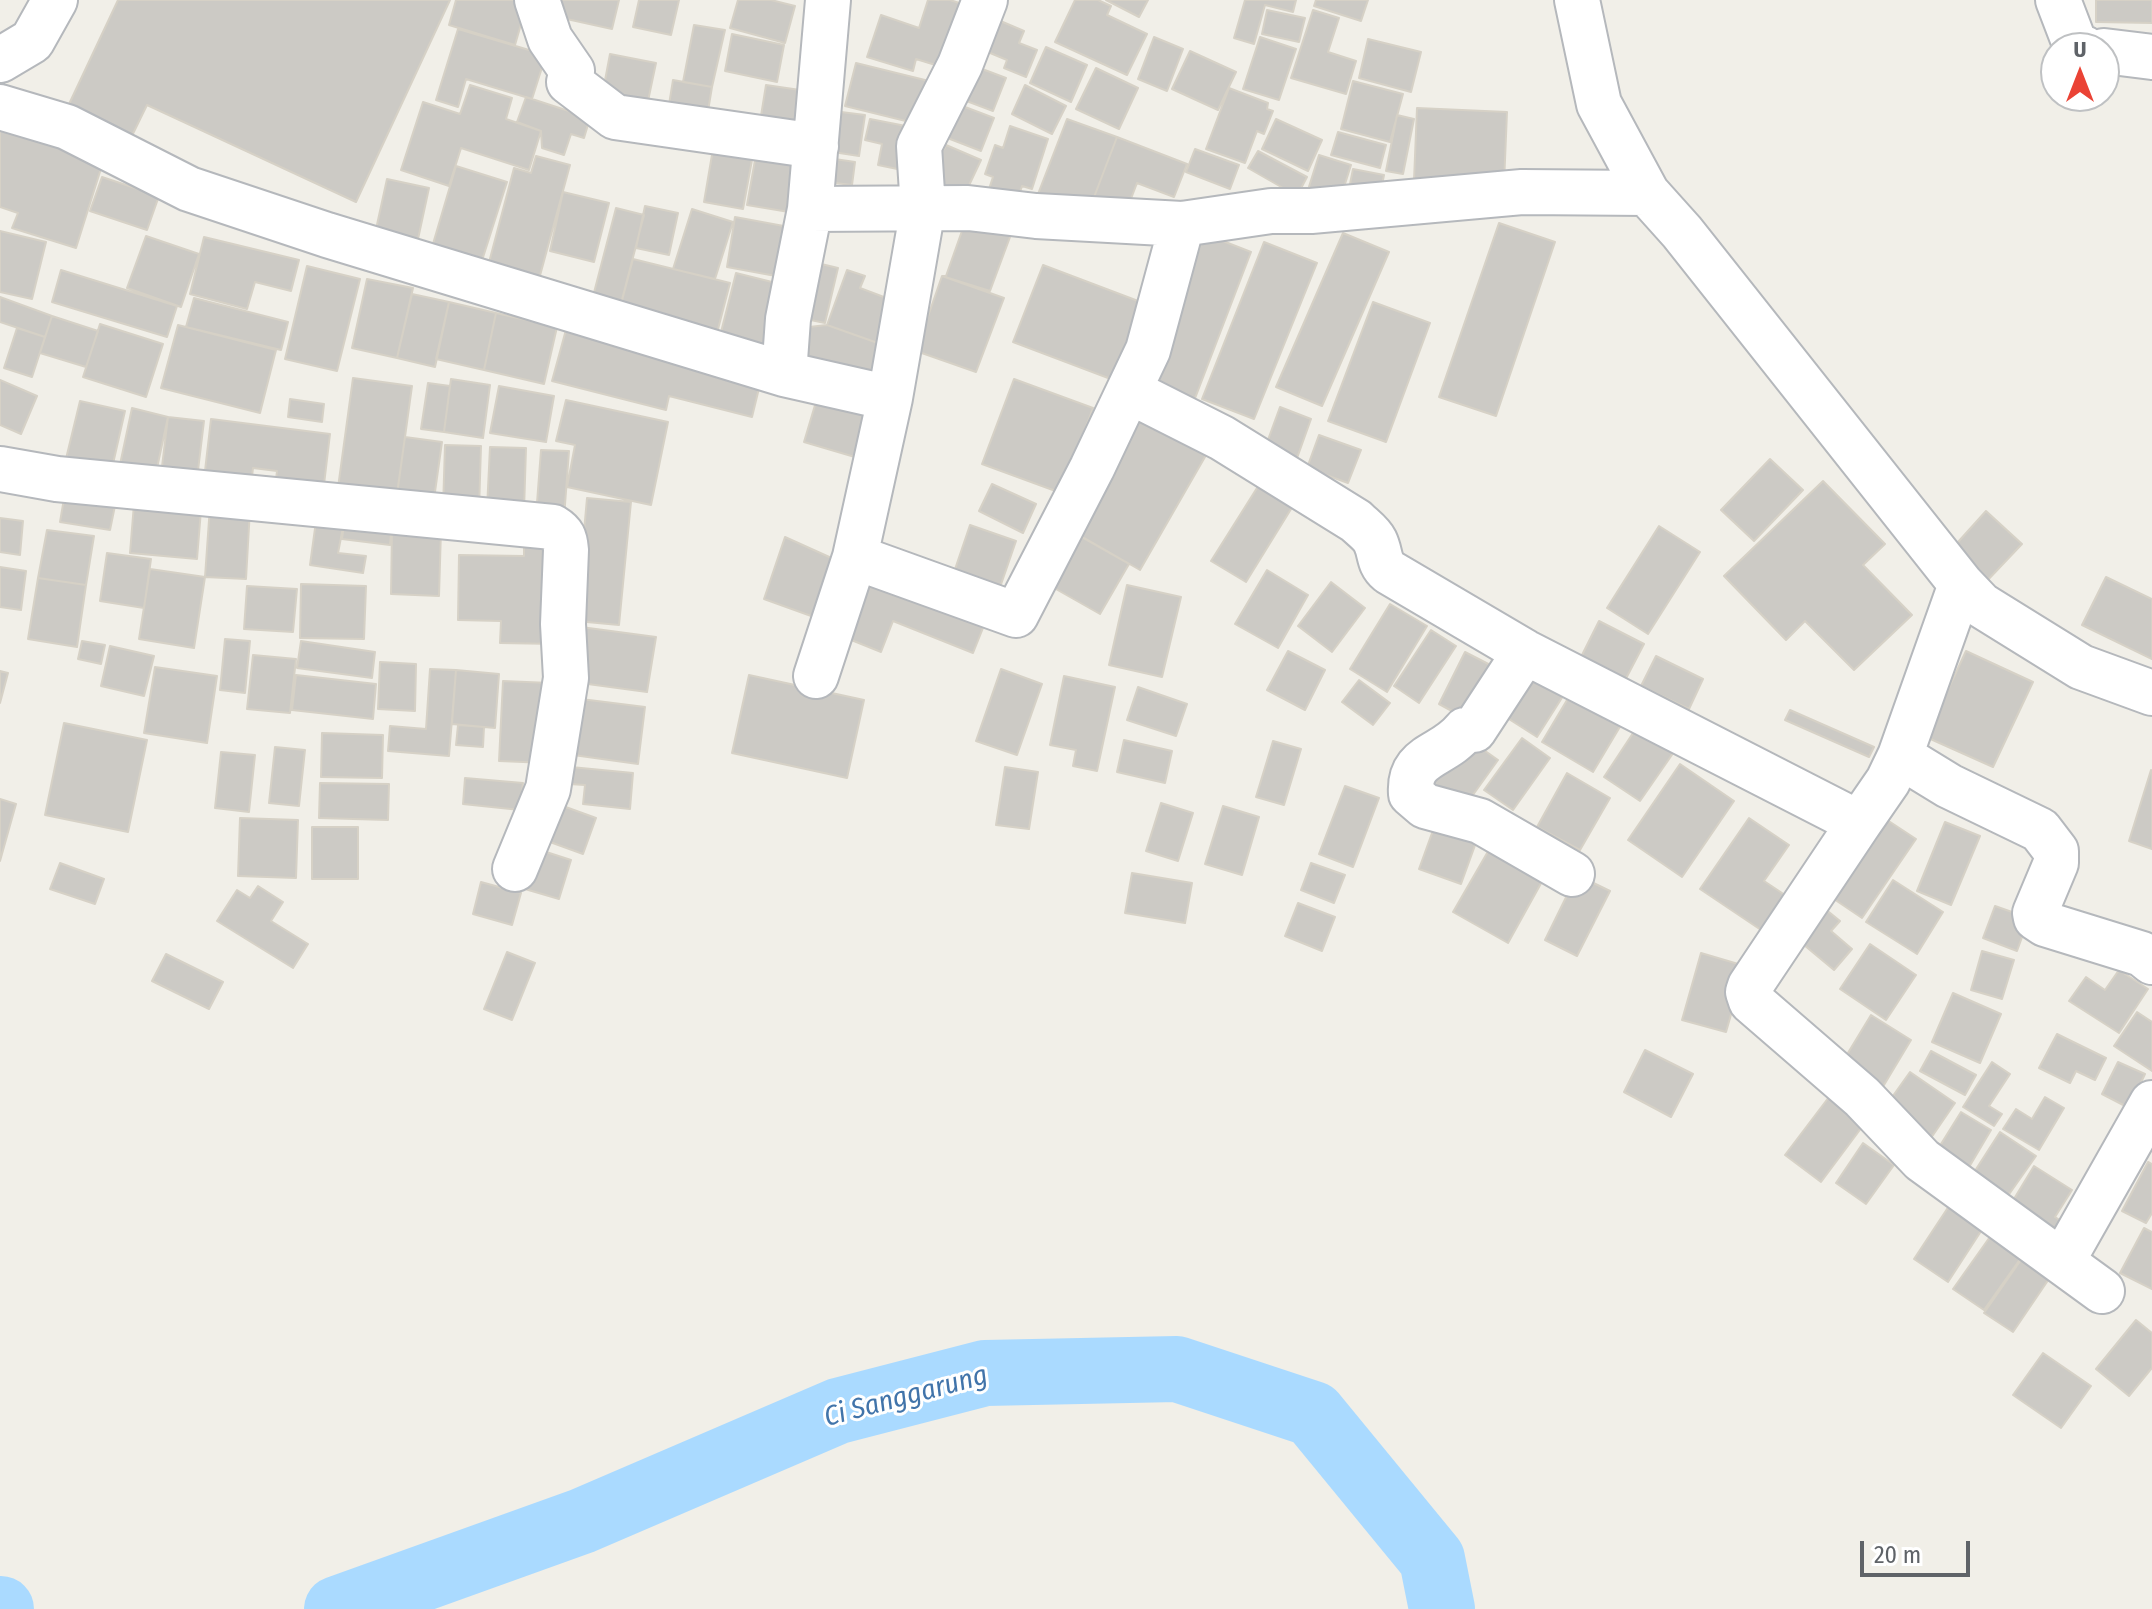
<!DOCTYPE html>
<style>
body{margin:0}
#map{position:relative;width:2152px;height:1609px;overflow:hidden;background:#f1efe8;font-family:"Fira Sans Condensed",sans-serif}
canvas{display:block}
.north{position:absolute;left:2040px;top:32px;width:80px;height:80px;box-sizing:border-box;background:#fff;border:2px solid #bfc1c3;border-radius:50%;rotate:0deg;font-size:22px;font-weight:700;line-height:32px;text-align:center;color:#5f6368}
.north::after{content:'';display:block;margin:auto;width:28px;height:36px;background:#ea4335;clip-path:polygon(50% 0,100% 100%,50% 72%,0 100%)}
.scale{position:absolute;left:1860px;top:1541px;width:110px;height:36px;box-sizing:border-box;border:4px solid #5f6368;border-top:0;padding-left:10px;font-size:24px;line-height:28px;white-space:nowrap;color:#5f6368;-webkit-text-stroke:6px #fff;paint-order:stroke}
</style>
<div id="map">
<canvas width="2152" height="1609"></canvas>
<div class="north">U</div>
<div class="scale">20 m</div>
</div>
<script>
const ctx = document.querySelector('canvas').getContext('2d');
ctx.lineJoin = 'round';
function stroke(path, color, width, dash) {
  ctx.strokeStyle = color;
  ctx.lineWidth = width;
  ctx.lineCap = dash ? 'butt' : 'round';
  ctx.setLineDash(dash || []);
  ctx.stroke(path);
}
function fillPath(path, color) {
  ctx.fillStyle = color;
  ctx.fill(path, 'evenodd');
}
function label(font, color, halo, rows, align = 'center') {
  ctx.font = font + ' "Fira Sans Condensed",sans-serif';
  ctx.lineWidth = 6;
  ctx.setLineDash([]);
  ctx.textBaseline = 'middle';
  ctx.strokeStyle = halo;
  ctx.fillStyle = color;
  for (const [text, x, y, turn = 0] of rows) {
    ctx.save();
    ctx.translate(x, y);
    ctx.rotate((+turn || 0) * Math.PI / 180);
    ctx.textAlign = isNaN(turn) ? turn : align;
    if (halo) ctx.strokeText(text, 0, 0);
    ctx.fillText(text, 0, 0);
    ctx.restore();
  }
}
const river = new Path2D(`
 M0,1609H1
 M337,1609L582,1521L838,1411L985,1373L1177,1369L1313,1414L1432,1559L1442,1609`);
const building = new Path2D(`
 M118,0H450L356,202L147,105L126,148L62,119Z
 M456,0H528L515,45L449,25Z
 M547,0H619L612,29L544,14Z
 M639,0H679L671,35L633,27Z
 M738,0H771L795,6L785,43L730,28Z
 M928,0H950L975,8L955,71L916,59L913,71L867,57L881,15L919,28Z
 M1075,0H1098L1111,6L1107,15L1147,34L1127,75L1055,42Z
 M1106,0H1148L1139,17Z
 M1245,0H1296L1293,12L1265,5L1254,44L1234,38Z
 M1316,0H1368L1361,21L1314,6Z
 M2096,0H2152V23L2096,22Z
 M1267,10L1305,18L1299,42L1262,34Z
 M1313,10L1339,18L1328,52L1356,61L1346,94L1291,78Z
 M984,14L1024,31L1019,43L1037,50L1026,77L1004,68L1007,60L971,45Z
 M694,25L725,30L712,87L683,82Z
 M458,29L546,55L532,99L466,79L458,107L436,100Z
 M732,34L784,45L777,82L725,71Z
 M1154,37L1183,49L1167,91L1138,79Z
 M1260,37L1296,49L1279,100L1243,89Z
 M1368,39L1421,52L1411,92L1359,78Z
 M1046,47L1087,65L1071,102L1030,83Z
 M1190,51L1236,72L1218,110L1172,89Z
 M610,54L656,63L648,101L603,91Z
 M856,63L933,82L922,125L845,106Z
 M969,64L1006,78L993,111L956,97Z
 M1096,68L1138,88L1119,129L1076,109Z
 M673,80L712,87L706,123L667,117Z
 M1353,81L1403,94L1390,142L1341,129Z
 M470,85L512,98L506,119L541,131L529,170L461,148L449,186L401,170L423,102L460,114Z
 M766,85L807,91L801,128L760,122Z
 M1025,85L1066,106L1052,134L1012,114Z
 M1229,88L1268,103L1267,109L1273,111L1264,134L1257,131L1245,163L1206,149Z
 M526,97L590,118L584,138L571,134L564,155L542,148L541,131L517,122Z
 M944,99L994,118L981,151L932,132Z
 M1417,108L1507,112L1504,184L1414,180Z
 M825,110L865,115L859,156L820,150Z
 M1397,115L1414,119L1403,174L1386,171Z
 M870,119L916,128L907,171L878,165L882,144L865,140Z
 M1067,119L1117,137L1088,213L1038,194Z
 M1276,119L1322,140L1308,171L1262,149Z
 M0,126L104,159L76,248L12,228L18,213L0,207Z
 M1010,126L1048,139L1032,189L1022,186L1018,198L989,189L993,177L985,174L995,145L1003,148Z
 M1338,132L1386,145L1380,168L1331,155Z
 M1117,137L1187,164L1174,197L1137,183L1124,217L1091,205Z
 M927,142L944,149L946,145L981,160L964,196L925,178Z
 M714,143L754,149L743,209L704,202Z
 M757,149L810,158L801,214L747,205Z
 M1195,149L1239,165L1230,189L1186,172Z
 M1258,151L1307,177L1297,196L1248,168Z
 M1319,155L1351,165L1339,203L1307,193Z
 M536,156L570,165L538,283L487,270L514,168L531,173Z
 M821,157L855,162L852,185L818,181Z
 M456,166L507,182L479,270L430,254Z
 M1353,169L1384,175L1379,200L1348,194Z
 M102,177L159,196L147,230L90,211Z
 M387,179L429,188L415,253L373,243Z
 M563,192L609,203L594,262L550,251Z
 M645,206L678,213L669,255L636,248Z
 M616,208L644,215L618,315L590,308Z
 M692,209L733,222L715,279L673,269Z
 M968,214L1013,229L990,291L942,276H946Z
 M735,217L800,229L792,279L727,267Z
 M1499,223L1555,242L1496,416L1439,397Z
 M0,231L46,242L32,299L0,292Z
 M1343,233L1389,252L1322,406L1276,387Z
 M1205,234L1251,252L1194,401L1147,383Z
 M146,236L199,254L181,307L127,288Z
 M204,237L299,260L291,291L255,282L247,309L190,294Z
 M1264,242L1317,263L1254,419L1202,399Z
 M633,259L730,283L717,333L620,308Z
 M813,262L838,268L825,323L801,318Z
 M1043,265L1154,307L1124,384L1013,342Z
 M307,266L360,279L337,371L285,359Z
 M61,270L177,306L167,337L52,302Z
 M847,270L865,276L860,288L905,305L889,347L827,325Z
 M736,273L792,287L774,358L718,344Z
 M942,276L1004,298L976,372L916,351Z
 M367,279L413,288L397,358L352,348Z
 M412,294L449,302L435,367L397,358Z
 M0,297L52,316L45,337L0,322Z
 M194,298L288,322L281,350L186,327Z
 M449,302L496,313L484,370L436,359Z
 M1373,302L1430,323L1386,442L1328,421Z
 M496,313L557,327L544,384L484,370Z
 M52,316L98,331L86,367L40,353Z
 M100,324L163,344L146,397L83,377Z
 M178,325L276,350L260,413L161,388Z
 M827,325L889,347L879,390L799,371L809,327Z
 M567,326L762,376L752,417L669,396L666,410L552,381Z
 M17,328L45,337L32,377L4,368Z
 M353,378L412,386L396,502L337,495Z
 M451,379L490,385L483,438L444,432Z
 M1014,379L1093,408L1061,493L982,464Z
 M0,380L37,396L21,434L0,425Z
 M428,383L450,386L444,432L421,429Z
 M821,385L882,403L865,460L804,442Z
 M499,386L554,396L546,442L490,433Z
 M290,399L324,404L322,422L288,417Z
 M566,400L668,422L651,505L567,487L575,445L556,441Z
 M80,401L125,411L110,477L64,467Z
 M1141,401L1213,443L1140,570L1067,528Z
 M1280,407L1311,419L1296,461L1265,448Z
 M132,408L168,417L154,482L118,474Z
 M168,417L204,421L196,487L160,483Z
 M211,419L330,434L323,493L275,487L277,471L253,468L250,495L203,488Z
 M1319,435L1361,450L1348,483L1307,468Z
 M405,437L442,442L433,506L396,501Z
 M445,445L481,446L479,510L443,508Z
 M490,447L526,448L524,511L487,509Z
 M541,450L569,451L564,518L536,516Z
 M1770,459L1803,490L1754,541L1721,510Z
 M1262,480L1296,501L1246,582L1211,561Z
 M1823,481L1885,544L1863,565L1912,615L1854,670L1805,621L1786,640L1724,576Z
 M992,484L1036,504L1023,533L979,511Z
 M66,487L117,496L110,530L60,522Z
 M587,498L631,502L619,625L576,621Z
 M134,504L201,510L197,559L130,553Z
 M210,506L250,509L246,579L205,577Z
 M1986,511L2022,544L1984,584L1949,552Z
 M317,514L345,517L338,553L366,556L363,573L310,565Z
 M345,517L392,522L390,545L342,539Z
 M0,518L23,521L20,555L0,552Z
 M970,525L1016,541L996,599L950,584Z
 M1659,526L1700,552L1648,634L1607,608Z
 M392,528L441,530L439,596L391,594Z
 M47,530L94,536L86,585L38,578Z
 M1069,530L1129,564L1100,614L1040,580Z
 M524,535L560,536L557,644L500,643L501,621L458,620L459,555L524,556Z
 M785,537L847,565L825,621L764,599Z
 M107,553L151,559L144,608L100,601Z
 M862,562L989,613L973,653L893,621L881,652L834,633Z
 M0,567L26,571L21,610L0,607Z
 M150,569L205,577L194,648L139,639Z
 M1267,570L1308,595L1278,648L1235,624Z
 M2106,577L2152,599V659L2082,625Z
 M38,578L86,585L77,647L28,639Z
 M1331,582L1365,608L1332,652L1298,626Z
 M301,584L366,586L364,639L300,638Z
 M1127,585L1181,597L1162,677L1109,665Z
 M247,586L297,589L293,632L244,629Z
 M1390,604L1427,626L1387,692L1350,669Z
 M1599,621L1644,644L1620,690L1576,667Z
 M581,627L656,637L647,692L573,682Z
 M1431,630L1456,646L1419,703L1394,686Z
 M225,639L250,641L245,693L220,690Z
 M82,641L105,645L101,664L78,659Z
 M301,641L375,652L372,678L297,668Z
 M110,646L154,656L144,696L101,686Z
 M1288,651L1325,670L1305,710L1267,690Z
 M1966,651L2033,682L1993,767L1926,737Z
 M1465,652L1502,671L1474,723L1439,704Z
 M253,655L296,659L290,713L247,709Z
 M1656,656L1703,679L1689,709L1641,686Z
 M380,662L416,664L415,711L378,709Z
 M155,667L217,676L207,743L144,733Z
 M430,669L456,670L449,756L388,751L390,726L426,729Z
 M1001,669L1042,684L1017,755L976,741Z
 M456,670L499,674L495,728L452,724Z
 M1528,670L1565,693L1537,737L1501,714Z
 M0,671L8,673L0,703Z
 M296,675L376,684L373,719L292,710Z
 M749,675L864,700L847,778L732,753Z
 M1064,676L1115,687L1097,771L1073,766L1076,750L1050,745Z
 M1359,680L1390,703L1373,725L1342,702Z
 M503,681L550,683L547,763L499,761Z
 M1138,687L1187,704L1176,736L1127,720Z
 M1573,690L1624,720L1593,772L1542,742Z
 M573,698L645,707L638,764L566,754Z
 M1790,710L1874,747L1869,757L1785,720Z
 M64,723L147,740L128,832L45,815Z
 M1639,724L1676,749L1640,801L1604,777Z
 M458,725L484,727L483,747L456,745Z
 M322,733L383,735L382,778L321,777Z
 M1464,736L1498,760L1465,806L1431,781Z
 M1522,738L1550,758L1513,810L1484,790Z
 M1124,740L1172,751L1165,783L1117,772Z
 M1273,741L1301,749L1284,805L1256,797Z
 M275,747L305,750L299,806L269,803Z
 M221,752L255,755L249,812L215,808Z
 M1680,764L1734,801L1682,877L1628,840Z
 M571,767L633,773L630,809L583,804L585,785L569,784Z
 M1005,767L1038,772L1029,829L996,825Z
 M2151,770L2152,771V849L2129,841Z
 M1567,773L1610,798L1580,850L1537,827Z
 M465,778L523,783L520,810L463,804Z
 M320,783L389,784L388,820L319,818Z
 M1345,786L1379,798L1353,867L1319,854Z
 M0,799L16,804L0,861Z
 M552,802L596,818L583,854L539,838Z
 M1161,803L1193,813L1178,861L1146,851Z
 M1223,806L1259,817L1242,875L1205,864Z
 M1440,811L1482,826L1461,884L1419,869Z
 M1875,812L1916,839L1862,918L1822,891Z
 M240,818L298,820L296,878L238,876Z
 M1749,818L1789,845L1764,881L1791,899L1767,934L1700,889Z
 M1945,822L1980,836L1951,905L1917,891Z
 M312,827H358V879H312Z
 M1490,848L1544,878L1508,943L1453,912Z
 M537,849L571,860L559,899L525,889Z
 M60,863L104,879L95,904L50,889Z
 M1311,863L1345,875L1334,903L1301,890Z
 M1132,873L1192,883L1185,923L1125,913Z
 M1577,875L1610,891L1577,956L1545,940Z
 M1893,880L1943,912L1917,954L1866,922Z
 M481,882L521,893L512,925L473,914Z
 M258,886L283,902L271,921L308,944L293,968L217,921L237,890L250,898Z
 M1298,903L1335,917L1322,951L1285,936Z
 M1995,906L2029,918L2017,951L1983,938Z
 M1824,908L1840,921L1831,931L1852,949L1834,970L1798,940Z
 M1870,944L1916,975L1886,1020L1840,989Z
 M1982,951L2014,960L2002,999L1971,990Z
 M507,952L535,963L512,1020L484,1009Z
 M1701,953L1745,966L1726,1032L1682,1020Z
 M166,954L223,982L209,1009L152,981Z
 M2119,970L2148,989L2119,1033L2069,1001L2086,977L2105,990Z
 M1953,993L2001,1014L1980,1063L1932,1042Z
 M2137,1012L2152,1022V1071L2114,1046Z
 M1871,1015L1911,1040L1881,1090L1840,1066Z
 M2057,1034L2106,1058L2095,1080L2076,1071L2070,1083L2039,1068Z
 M1645,1050L1693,1074L1671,1117L1624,1092Z
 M1931,1051L1976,1075L1965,1095L1920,1071Z
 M1992,1062L2010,1074L1989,1106L2002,1114L1994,1126L1963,1107Z
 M2118,1062L2145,1074L2129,1108L2102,1094Z
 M1910,1072L1955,1103L1931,1138L1885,1107Z
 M1829,1097L1865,1123L1821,1182L1785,1155Z
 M2045,1097L2064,1108L2039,1150L2003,1129L2016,1109L2032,1119Z
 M1961,1112L1991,1130L1962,1179L1931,1160Z
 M2000,1132L2036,1156L2005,1200L1971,1177Z
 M1863,1143L1894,1165L1866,1204L1836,1183Z
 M2148,1162L2152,1164V1213L2146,1223L2122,1211Z
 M2034,1166L2072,1190L2055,1217L2066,1224L2052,1246L2003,1217Z
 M1951,1203L1985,1225L1948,1282L1914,1259Z
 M2144,1228L2152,1232V1289L2120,1273Z
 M1992,1234L2023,1255L1984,1310L1953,1289Z
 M2025,1254L2053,1273L2013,1332L1984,1313Z
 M2136,1320L2152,1333V1368L2129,1396L2096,1369Z
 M2043,1353L2091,1386L2061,1428L2013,1395Z`);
const minor = new Path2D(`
 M537,0L550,39L572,71L569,82L615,117L816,146
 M1577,0L1599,104L1647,193L1682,232L1961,584L1981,605L2081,667L2152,693
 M2058,0L2076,47L2084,48
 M2104,51L2152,57
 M0,60L32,41L55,0
 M0,107L67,127L189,189L327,235L784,374L890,398L855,557L816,676
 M810,209L968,208L1036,216L1182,224L1271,211H1311L1522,192L1647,193
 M784,374L788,319L810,209L828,0
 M1129,391L1222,438L1356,521C1362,527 1371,533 1375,541C1381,553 1378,563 1389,572L1525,652L1859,823L1888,781L1900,756L1961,584
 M890,398L923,208L919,146L960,65L985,0
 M0,469L57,479L553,527C563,533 565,538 566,550L563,624L566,678L548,789L515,869
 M855,557L1016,615L1092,468L1148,350L1182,224
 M1525,652L1474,730H1465C1443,758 1408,753 1411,794L1425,806L1480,821L1572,874
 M1900,756L1949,786L2040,830L2056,851V863L2035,913L2036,918L2045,924L2142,954L2152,962
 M1859,823L1750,986L1748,992L1751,1001L1862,1097L1922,1160L2102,1291
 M2063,1260L2152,1103`);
const waterNames = [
 ["Ci Sanggarung",906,1397,-15]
];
stroke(river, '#aadaff', 66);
fillPath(building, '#cccac5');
stroke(building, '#d6d1c6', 2);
stroke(minor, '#b5b8bc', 48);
stroke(minor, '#fff', 44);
label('italic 28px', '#4174aa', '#fff', waterNames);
</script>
